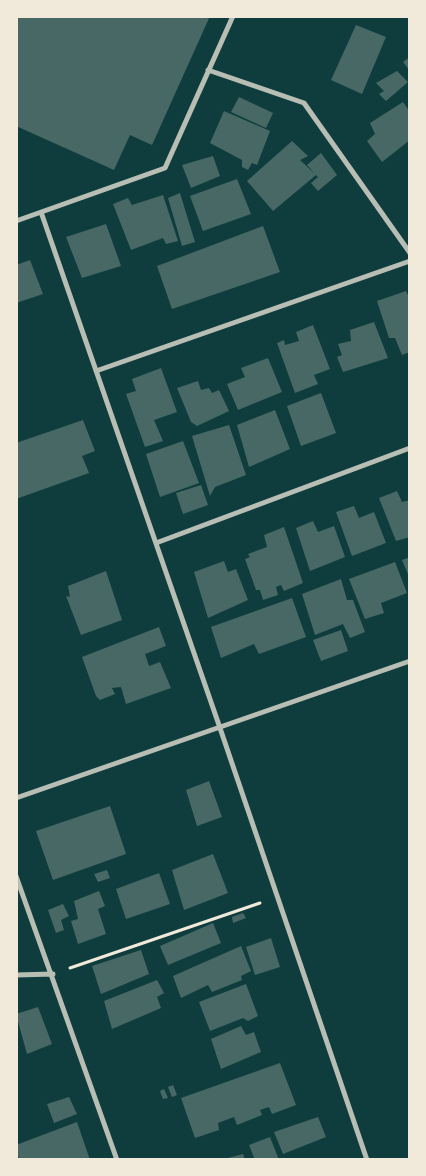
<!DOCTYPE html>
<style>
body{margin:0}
#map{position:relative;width:426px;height:1176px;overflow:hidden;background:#0f3d3e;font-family:"Roboto Condensed",sans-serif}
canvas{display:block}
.frame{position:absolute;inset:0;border:18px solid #f1e9da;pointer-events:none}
</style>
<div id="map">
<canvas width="426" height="1176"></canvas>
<div class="frame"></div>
</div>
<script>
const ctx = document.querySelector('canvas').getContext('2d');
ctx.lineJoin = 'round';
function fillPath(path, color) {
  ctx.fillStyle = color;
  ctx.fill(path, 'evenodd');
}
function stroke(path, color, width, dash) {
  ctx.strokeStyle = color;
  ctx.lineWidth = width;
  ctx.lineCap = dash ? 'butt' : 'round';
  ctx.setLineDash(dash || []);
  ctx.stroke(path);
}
const building = new Path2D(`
 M16,16H210L152,145L130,135L114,170L16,126Z
 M356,25L386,37L362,94L331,80Z
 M410,57V71L403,62Z
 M397,71L408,82L386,101L379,94L384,91L376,83Z
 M239,97L273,113L266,128L231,112Z
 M403,102L410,112V140L382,162L367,141L375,134L370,123Z
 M224,111L270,131L257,165L252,163L248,170L242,167V160L210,143Z
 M292,141L308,156L300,160L315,174L307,165L321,153L337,175L318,191L311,183L318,177L316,175L273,211L247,181Z
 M213,156L220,176L191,188L182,165Z
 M237,179L251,214L203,231L190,196Z
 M180,193L195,242L182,246L168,198Z
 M163,195L178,241L166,244L163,238L131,250L113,204L128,198L132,205Z
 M106,224L121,266L82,278L66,237Z
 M263,226L280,272L172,309L157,266Z
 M30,260L43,294L16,303V265Z
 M406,291L410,299V352L402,355L395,338H389L377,301Z
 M374,322L388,358L343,372L337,357L342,355L338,344L351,341L350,330Z
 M313,325L330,369L314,375L318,384L295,393L277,343L284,340L285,345L299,341L296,332Z
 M268,358L282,392L238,410L227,384L245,377L241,368Z
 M161,368L177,412L154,420L163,441L145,447L126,394L136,391L132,379Z
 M198,381L201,390L209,388L212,393L219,390L229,411L197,426L191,422L177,388Z
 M321,393L336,433L301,446L287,406Z
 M275,410L290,449L249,467L237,425Z
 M83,420L95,451L82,456L89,473L16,499V443Z
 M229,425L246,475L215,487L210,496L192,436Z
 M183,441L199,483L160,497L146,454Z
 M201,485L208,505L183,514L176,493Z
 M397,491L402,502L410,500V537L396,541L379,498Z
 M354,506L359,518L374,512L386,543L352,556L336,512Z
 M313,521L318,532L334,526L345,557L310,571L296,528Z
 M284,527L303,583L284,591L281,585L276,587L278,595L263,600L260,590H256L245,559L250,557L248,554L267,547L264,535Z
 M410,557V579L402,560Z
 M224,561L228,572L236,569L248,600L208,618L194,572Z
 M395,562L407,593L381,603L384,613L365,619L349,579Z
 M106,571L122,620L81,635L66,596L70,597L68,586Z
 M341,579L347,600H353L365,632L350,638L343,624L315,635L302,594Z
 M292,598L306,637L259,654L254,644L221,658L211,627Z
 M159,627L166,646L145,654L149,666L160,662L171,688L126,704L121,687L112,688L115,694L100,700L96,696L82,657Z
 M341,630L348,651L321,661L313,640Z
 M209,781L222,817L197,826L186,790Z
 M110,806L126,854L53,880L36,831Z
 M213,854L228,893L184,910L172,870Z
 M107,870L110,878L98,882L94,874Z
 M159,873L170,904L126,919L116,889Z
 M99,891L105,906L98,909L106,934L78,944L71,921L78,919L74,901Z
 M63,904L69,916L61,920L64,930L56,933L48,910Z
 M243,913L246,918L233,923L232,917Z
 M213,923L221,943L168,965L160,946Z
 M271,938L280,967L255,975L246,947Z
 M241,946L251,971L241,976L242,980L212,992L208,985L181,998L173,976Z
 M141,950L149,974L101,994L92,966Z
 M157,980L164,993L157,997L161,1008L112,1029L104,1001Z
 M246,984L258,1016L248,1021L243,1018L210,1031L199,1002Z
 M38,1007L52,1044L27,1054L16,1014Z
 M241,1026L246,1035L254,1032L261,1052L221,1069L211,1039Z
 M280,1063L296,1105L272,1114L269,1107L260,1110L262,1115L237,1125L234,1117L218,1123L219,1130L195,1138L181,1098Z
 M173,1085L177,1095L172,1097L168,1087Z
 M164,1089L168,1098L163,1099L160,1091Z
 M69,1097L77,1114L54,1123L47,1104Z
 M318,1117L326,1137L283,1154L274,1132Z
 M77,1122L90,1160H19L16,1145Z
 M270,1137L279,1160H255L249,1145Z
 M243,1154L245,1160H224V1159Z`);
const path = new Path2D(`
 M70,968L260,903`);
const minor = new Path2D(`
 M208,70L304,103L410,253
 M41,212L220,728L367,1160
 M16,221L165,168L233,16
 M96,371L410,261
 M156,543L410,448
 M16,798L410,661
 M16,876L117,1160
 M16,975L53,974`);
fillPath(building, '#486865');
stroke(path, '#f1e9da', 3);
stroke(minor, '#b8beb3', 5);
</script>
